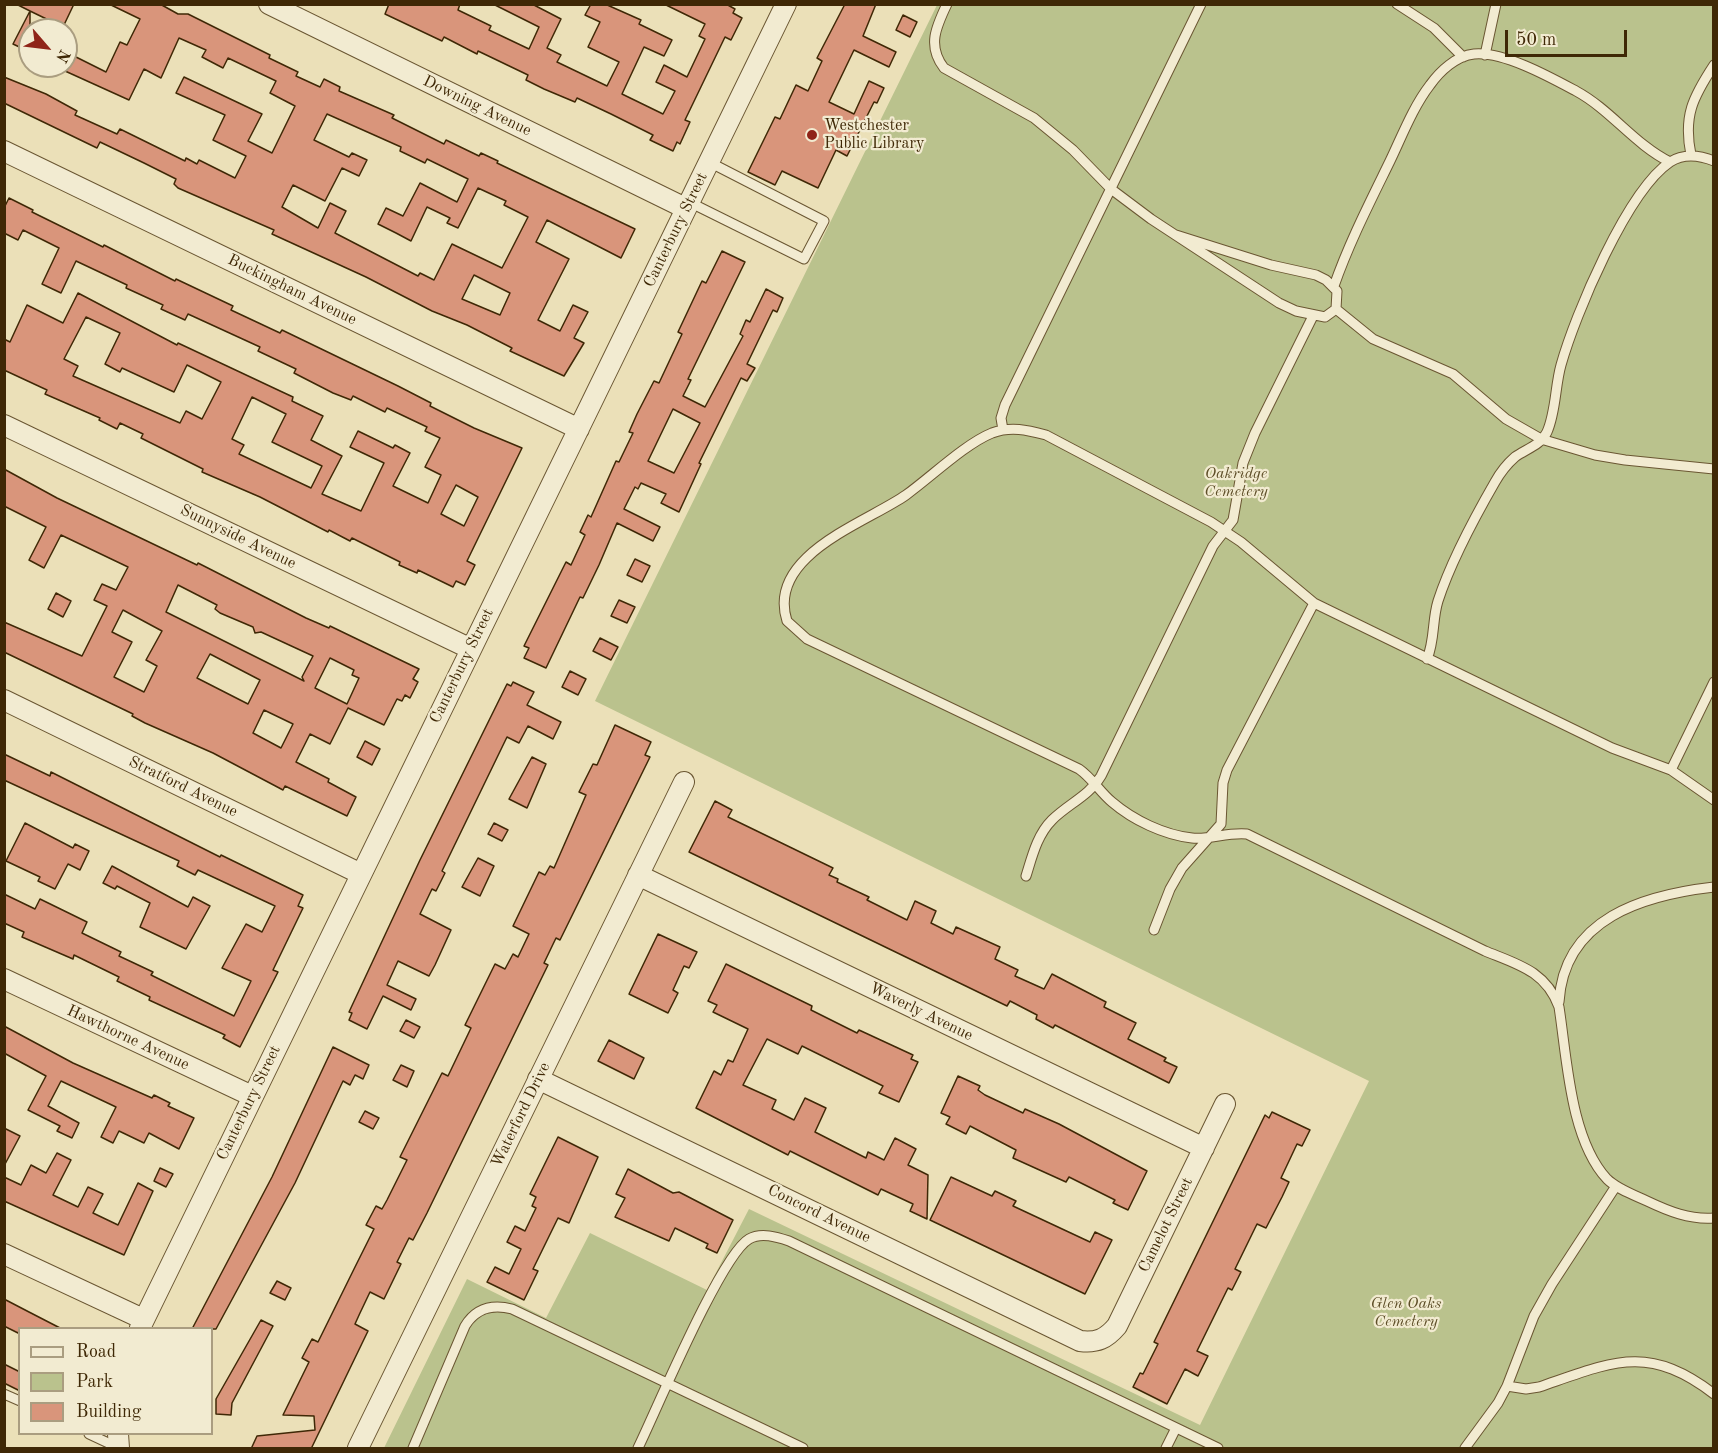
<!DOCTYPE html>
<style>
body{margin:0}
#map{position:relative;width:1718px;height:1453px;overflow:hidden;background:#ebe0b8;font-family:"Old Standard TT",serif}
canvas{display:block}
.frame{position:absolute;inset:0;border:6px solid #3f2806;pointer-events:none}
.legend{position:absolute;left:18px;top:1327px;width:195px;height:108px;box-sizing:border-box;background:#f2ebd1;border:2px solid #aa9d80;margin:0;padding:8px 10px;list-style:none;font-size:18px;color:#3f2806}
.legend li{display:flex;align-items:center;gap:12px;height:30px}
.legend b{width:30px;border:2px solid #aa9d80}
.north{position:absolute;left:18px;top:18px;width:60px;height:60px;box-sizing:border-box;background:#f2ebd1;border:2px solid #aa9d80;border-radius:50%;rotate:118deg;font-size:16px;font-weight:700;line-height:24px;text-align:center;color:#3f2806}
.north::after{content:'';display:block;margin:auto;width:21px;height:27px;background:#8f2418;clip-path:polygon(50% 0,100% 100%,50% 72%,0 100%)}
.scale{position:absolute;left:1505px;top:30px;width:122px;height:27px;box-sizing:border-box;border:3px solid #3f2806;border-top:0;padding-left:8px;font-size:18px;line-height:21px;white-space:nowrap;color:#3f2806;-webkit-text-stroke:4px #f2ebd1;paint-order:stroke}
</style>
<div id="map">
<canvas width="1718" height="1453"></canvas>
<div class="frame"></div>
<ul class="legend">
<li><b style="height:8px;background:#f2ebd1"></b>Road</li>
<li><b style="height:16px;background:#bac28d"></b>Park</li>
<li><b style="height:16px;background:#d9957b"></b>Building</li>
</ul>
<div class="north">N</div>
<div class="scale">50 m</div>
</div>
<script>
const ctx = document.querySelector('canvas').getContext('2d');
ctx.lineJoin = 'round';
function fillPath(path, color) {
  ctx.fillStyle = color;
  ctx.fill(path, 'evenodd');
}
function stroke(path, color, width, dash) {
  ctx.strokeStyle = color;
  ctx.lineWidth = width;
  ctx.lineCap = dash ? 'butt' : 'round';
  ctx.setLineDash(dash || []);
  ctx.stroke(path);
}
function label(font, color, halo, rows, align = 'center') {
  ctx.font = font + ' "Old Standard TT",serif';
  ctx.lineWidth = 4.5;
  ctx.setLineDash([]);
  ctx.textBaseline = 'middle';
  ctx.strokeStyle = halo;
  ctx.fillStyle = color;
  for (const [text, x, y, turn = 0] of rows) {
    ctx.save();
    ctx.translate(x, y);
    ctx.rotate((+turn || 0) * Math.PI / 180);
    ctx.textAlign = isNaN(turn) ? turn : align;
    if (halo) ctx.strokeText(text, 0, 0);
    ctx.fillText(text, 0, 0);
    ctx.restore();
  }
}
const green = new Path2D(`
 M937,5H1713V1448H384L467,1279L546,1318L590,1233L707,1290L749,1209L1200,1425L1369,1081L595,701Z`);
const building = new Path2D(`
 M16,4H74L63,27L30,11V52L13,44L30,11Z
 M109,4H160L178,14H188L270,55L269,58L298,72L296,76L320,87L324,79L340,87L339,91L394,115L392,118L444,144L446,140L479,156L481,153L498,161L497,163L635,229L621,258L547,220L536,242L569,259L538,320L560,331L573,305L588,312L574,338L584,343L564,376L510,351L512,348L467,325L432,311L366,277L272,234L274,230L178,188L174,184L176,179L144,163L100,142L97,148L4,103V77L46,94L77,111L75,115L117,134L120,129L185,161L186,158L197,164L199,160L235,178L246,156L213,140L225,115L176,93L184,77L262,114L248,141L272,153L295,106L270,93L276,81L228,58L223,68L202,57L206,50L179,38L161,78L144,69L129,100L54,66H66V52L106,72L120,42L127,45L140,19ZM327,114L401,147L400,151L425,163L427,159L468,179L457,202L420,183L403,216L386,208L378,224L396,233L411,241L427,207L450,218L447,223L458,228L478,188L506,201L504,205L528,217L502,268L452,244L434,280L420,273L418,276L335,233L346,211L330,203L318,228L282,207L293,185L325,201L342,168L359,176L367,160L352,153L349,157L314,140ZM474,275L510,293L500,315L462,299Z
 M389,4H460L458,10L491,26L489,30L529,49L539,27L493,4H532L561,19L547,48L561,55L557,62L607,86L619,62L588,47L600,22L585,15L591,4H605L641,20L639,24L672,40L664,56L644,47L622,94L663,114L675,91L656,82L664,65L687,77L705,39L699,36L705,24L664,4H726L735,9L733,13L742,18L731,40L725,37L685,120L690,122L680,144L677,142L673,151L650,140L653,135L611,114L577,98L575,102L544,89L526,80L528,75L478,51L477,54L444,37L442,41L385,14Z
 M845,4H876L863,36L896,52L889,67L854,50L829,102L854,114L869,81L884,88L877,103L874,102L847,156L836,150L818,188L782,171L775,185L748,172L775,117L780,119L796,85L808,91L822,61L817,58Z
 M903,15L917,22L910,37L896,30Z
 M9,198L33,210L32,212L103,247L104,245L175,281L176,279L233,306L231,310L280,333L282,330L398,386L431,403L430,406L474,428L522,448L467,561L475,565L465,585L456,581L453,587L418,570L417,573L399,565L400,562L352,538L350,541L329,530L328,532L260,497L202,472L203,469L141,438L143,434L120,423L117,429L99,420L100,418L45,394L47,390L4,370V339L10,342L27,305L63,323L78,293L177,345L178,343L278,390L293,397L292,401L323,416L311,440L342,456L322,494L361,511L384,463L350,447L358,431L393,448L395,445L410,453L393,486L428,503L441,475L425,467L440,438L425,431L427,427L387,408L385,412L353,396L351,400L333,393L294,373L296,369L258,351L260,347L188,314L185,320L161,309L163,305L126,288L127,285L76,261L61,293L42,284L59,248L23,230L18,240L4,233V208ZM86,317L120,333L105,364L120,372L122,368L174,392L187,365L221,382L202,419L186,411L180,423L73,376L78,366L64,359ZM252,397L286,414L272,442L322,466L311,488L239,454L244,445L232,439ZM456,485L478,497L464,526L441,514Z
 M722,251L745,262L688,379L691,380L683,396L705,407L743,336L740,334L746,320L750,322L766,289L783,298L777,312L773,310L747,364L755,368L747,381L741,378L699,463L701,464L679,512L661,503L666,494L641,483L638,489L635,487L624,509L660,527L653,541L617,523L599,565L583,598L580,597L546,668L524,658L529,648L524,646L566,562L571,565L585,535L580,532L588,515L591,517L616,461L619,462L633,433L629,432L637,414L654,381L659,383L682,334L678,332L702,281L706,283ZM673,409L700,423L674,473L648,461Z
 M4,469L57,498L197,565L198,563L306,618L329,628L330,626L419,669L413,679L418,682L410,698L405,695L402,701L397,699L384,725L348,708L330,744L310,734L296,762L329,779L328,782L356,797L347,816L285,786L283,790L213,753L145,723L132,716L133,714L4,652V622L82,656L107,606L94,600L102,584L116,590L128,567L61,535L44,568L29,560L46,527L4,506ZM178,585L217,605L215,609L220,613L253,627L255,633L261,632L313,656L302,677L304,681L166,612ZM123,610L162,631L146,660L157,666L144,692L114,677L132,642L112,632ZM210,654L260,680L248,704L197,678ZM330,658L354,670L352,675L359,678L347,704L315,688ZM264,710L293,724L281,748L253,733Z
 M635,559L650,566L642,582L627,575Z
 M56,593L71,601L63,617L48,609Z
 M619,600L635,607L627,623L611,616Z
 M600,638L618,647L611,660L593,651Z
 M570,671L586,679L578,695L562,687Z
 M513,682L534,692L527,705L561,722L553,739L528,726L519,743L507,737L442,871L445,873L436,891L432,889L420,914L451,930L435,965L429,976L398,961L387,985L416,999L411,1010L383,996L367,1029L349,1020L352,1013L349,1012L420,860L507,684L511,686Z
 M615,725L651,742L645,755L650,757L560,940L556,938L544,963L548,965L427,1213L413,1240L409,1238L397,1262L401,1264L384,1299L370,1292L360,1313L355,1324L368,1331L311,1449H251L257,1436L315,1430L314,1416L283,1415L309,1362L302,1358L312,1339L318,1342L355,1267L374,1229L366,1225L376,1206L382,1209L387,1200L407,1160L400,1157L442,1073L448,1076L471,1028L465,1025L495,964L505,969L513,954L518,957L529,934L513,926L539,872L545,875L550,866L554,868L586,795L579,792L593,764L597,765Z
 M365,741L380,749L372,765L357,757Z
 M4,754L50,776L51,772L220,857L221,855L303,895L298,906L303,908L273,970L278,972L240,1047L223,1038L225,1035L149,1000L150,997L117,981L119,977L74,955L73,959L22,937L24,932L4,923V894L35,909L40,899L87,922L82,933L121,952L119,956L153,972L151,975L234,1016L251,981L222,968L246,924L262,932L275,906L198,870L195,875L177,866L179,861L4,780Z
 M532,757L546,764L527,808L509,799Z
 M715,801L732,810L728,817L833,868L829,875L838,879L837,882L869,897L867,900L907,920L915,901L936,911L931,923L953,934L956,927L1000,947L995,959L1018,970L1015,976L1044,989L1052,974L1106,1002L1104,1007L1136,1023L1128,1039L1166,1058L1164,1061L1177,1067L1169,1083L1055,1025L1053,1028L1036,1019L1037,1015L1010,1001L1007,1006L689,852Z
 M25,823L73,848L75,844L89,851L80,870L68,864L55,889L38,881L40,877L6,861Z
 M494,823L508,830L502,841L488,834Z
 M478,858L494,866L480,896L462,887Z
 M112,866L188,907L193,897L210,906L186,949L140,927L150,903L117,886L115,889L103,883Z
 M658,934L697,952L689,968L684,966L673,990L678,993L668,1013L629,994Z
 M726,964L812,1006L811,1010L857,1033L859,1030L913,1055L911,1059L918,1062L899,1102L879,1093L883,1086L802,1046L798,1054L767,1039L743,1085L776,1100L772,1109L794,1120L805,1098L826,1108L815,1132L866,1158L868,1152L884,1160L895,1138L916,1149L908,1165L928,1175L927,1219L910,1211L913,1204L881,1189L878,1195L790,1151L788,1155L696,1108L714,1071L721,1075L728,1060L733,1062L748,1029L713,1012L717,1005L708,1001Z
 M406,1020L420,1027L414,1038L400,1031Z
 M4,1026L73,1063L152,1098L154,1095L170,1103L168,1106L194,1118L179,1149L149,1133L144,1143L119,1131L113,1143L101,1137L116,1107L61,1081L48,1106L79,1123L72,1138L57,1131L60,1126L28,1110L46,1076L4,1053Z
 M609,1040L644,1058L634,1079L598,1061Z
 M333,1047L369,1065L363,1079L355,1075L350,1085L343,1081L295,1183L216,1329H192L272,1177Z
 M401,1065L414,1071L407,1087L393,1080Z
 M958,1076L980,1086L978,1090L985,1095L1023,1113L1025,1109L1059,1124L1147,1171L1128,1210L1113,1203L1115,1200L1069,1177L1066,1182L1013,1158L1016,1150L970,1126L966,1134L946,1124L950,1117L941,1113Z
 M365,1111L379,1118L373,1129L359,1122Z
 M1272,1112L1310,1130L1302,1146L1297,1144L1281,1178L1289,1182L1282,1197L1266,1228L1257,1224L1235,1269L1241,1272L1232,1290L1228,1288L1197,1351L1208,1356L1198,1376L1185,1369L1167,1404L1133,1387L1140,1373L1143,1374L1158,1344L1154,1342L1265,1115L1269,1118Z
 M4,1128L20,1136L4,1166Z
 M558,1137L598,1157L569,1223L558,1218L533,1269L538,1271L524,1300L487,1282L495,1267L509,1274L521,1249L507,1242L515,1226L525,1231L536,1208L532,1206L536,1197L530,1194Z
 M57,1153L71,1160L53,1195L78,1207L88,1187L103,1194L93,1213L118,1225L138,1183L153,1191L124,1255L4,1201V1177L21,1185L31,1165L46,1173Z
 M160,1168L173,1174L166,1187L154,1181Z
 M628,1169L673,1193L679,1192L733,1220L717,1253L706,1248L708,1244L675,1228L669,1241L615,1217L625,1198L616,1194Z
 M951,1177L992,1196L995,1191L1016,1201L1013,1206L1090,1242L1095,1232L1112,1240L1085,1294L930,1220Z
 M277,1281L291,1288L285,1300L270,1293Z
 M4,1299L29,1312L62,1329H20L18,1333L4,1326Z
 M261,1320L273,1326L232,1403L231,1415L216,1414V1399Z
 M4,1364L20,1372V1391L4,1383Z`);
const service = new Path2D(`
 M947,4C936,27 927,46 944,68L1034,118L1073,150L1111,189L1151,219L1279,303L1296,311L1325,317L1336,309L1337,291L1326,280L1316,275L1271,265L1176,235
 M1397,4L1434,28L1463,57
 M1485,55L1496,4
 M1691,155C1683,116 1693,97 1714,65
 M689,202L804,259L824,221L709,162
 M1334,286C1349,243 1370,202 1390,161C1402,136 1413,107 1430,85C1440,71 1456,56 1474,54C1503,51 1550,77 1576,91C1611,110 1634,144 1670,162
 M1336,309L1373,339L1453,374L1506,419L1541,439L1595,455L1625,460L1714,469
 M1003,430L1001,418L1005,405L1201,4
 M1427,659C1435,640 1432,620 1438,601C1450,564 1476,515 1495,482C1500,473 1507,464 1515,457C1526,449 1541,445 1547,432C1556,412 1555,386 1561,365C1575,315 1627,191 1670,162C1684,153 1699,155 1714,161
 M1671,770L1714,682
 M1714,800L1671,770L1612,748L1314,603L1241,542L1211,522L1046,435C1027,430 1011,426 992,433C965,444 931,477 906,495C866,523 766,555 787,621L807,639L1079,769C1092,778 1100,792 1112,802C1133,820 1164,835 1192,838C1210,840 1227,832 1247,834L1485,951C1517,964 1546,971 1559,1007C1567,1058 1570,1139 1607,1179C1617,1189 1634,1195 1647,1201C1668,1211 1690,1220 1714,1218
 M1026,876C1032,857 1037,835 1052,820C1068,804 1089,796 1101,776L1213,546L1233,520L1243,463L1255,433L1313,316
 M1154,930L1170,889L1182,868L1221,824L1223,783L1227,770L1314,603
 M1559,1002C1564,918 1644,895 1714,887
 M1507,1386L1526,1389L1539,1387C1612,1362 1647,1343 1714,1394
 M4,1394L20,1401
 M89,1434L119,1448
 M413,1448L465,1326C476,1308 492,1304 512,1309L803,1448
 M638,1448C656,1411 721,1255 749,1239C761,1232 777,1237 789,1241L1218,1448
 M1166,1448L1176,1428
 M1465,1448L1498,1403L1507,1386L1534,1316L1552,1284L1616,1186`);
const minor = new Path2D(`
 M269,4L685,208
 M4,151L579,429
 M4,425L471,649
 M4,700L361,874
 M638,875L1204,1148
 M4,979L252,1096
 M538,1079L1080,1341C1097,1343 1106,1339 1117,1326L1225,1104
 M4,1254L143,1319
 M140,1328L786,4
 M118,1434L119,1448
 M358,1448L684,782`);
const markers = [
 [812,135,6,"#8f2418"]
];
const streetNames = [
 ["Downing Avenue",477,106,26],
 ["Canterbury Street",676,230,-64],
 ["Buckingham Avenue",292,290,26],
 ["Sunnyside Avenue",238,537,26],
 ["Canterbury Street",462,666,-64],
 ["Stratford Avenue",183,787,26],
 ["Waverly Avenue",921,1012,26],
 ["Hawthorne Avenue",128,1038,25],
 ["Canterbury Street",249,1103,-64],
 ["Waterford Drive",521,1115,-64],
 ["Concord Avenue",819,1214,26],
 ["Camelot Street",1166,1225,-64]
];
const poiNames = [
 ["Westchester",824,126],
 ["Public Library",824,144]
];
const parkNames = [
 ["Oakridge",1236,474],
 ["Cemetery",1236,492],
 ["Glen Oaks",1406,1304],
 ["Cemetery",1406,1322]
];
fillPath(green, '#bac28d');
fillPath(building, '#d9957b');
stroke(building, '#3f2806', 1.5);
stroke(service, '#6a5632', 11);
stroke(minor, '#6a5632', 22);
stroke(service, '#f2ebd1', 9);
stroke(minor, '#f2ebd1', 20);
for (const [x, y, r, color] of markers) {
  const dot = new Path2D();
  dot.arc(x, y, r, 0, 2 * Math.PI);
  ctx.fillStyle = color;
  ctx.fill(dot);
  stroke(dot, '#f2ebd1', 2);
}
label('16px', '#3f2806', '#f2ebd1', streetNames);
label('16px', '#3f2806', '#f2ebd1', poiNames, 'left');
label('italic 16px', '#5e4e28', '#f2ebd1', parkNames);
</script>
